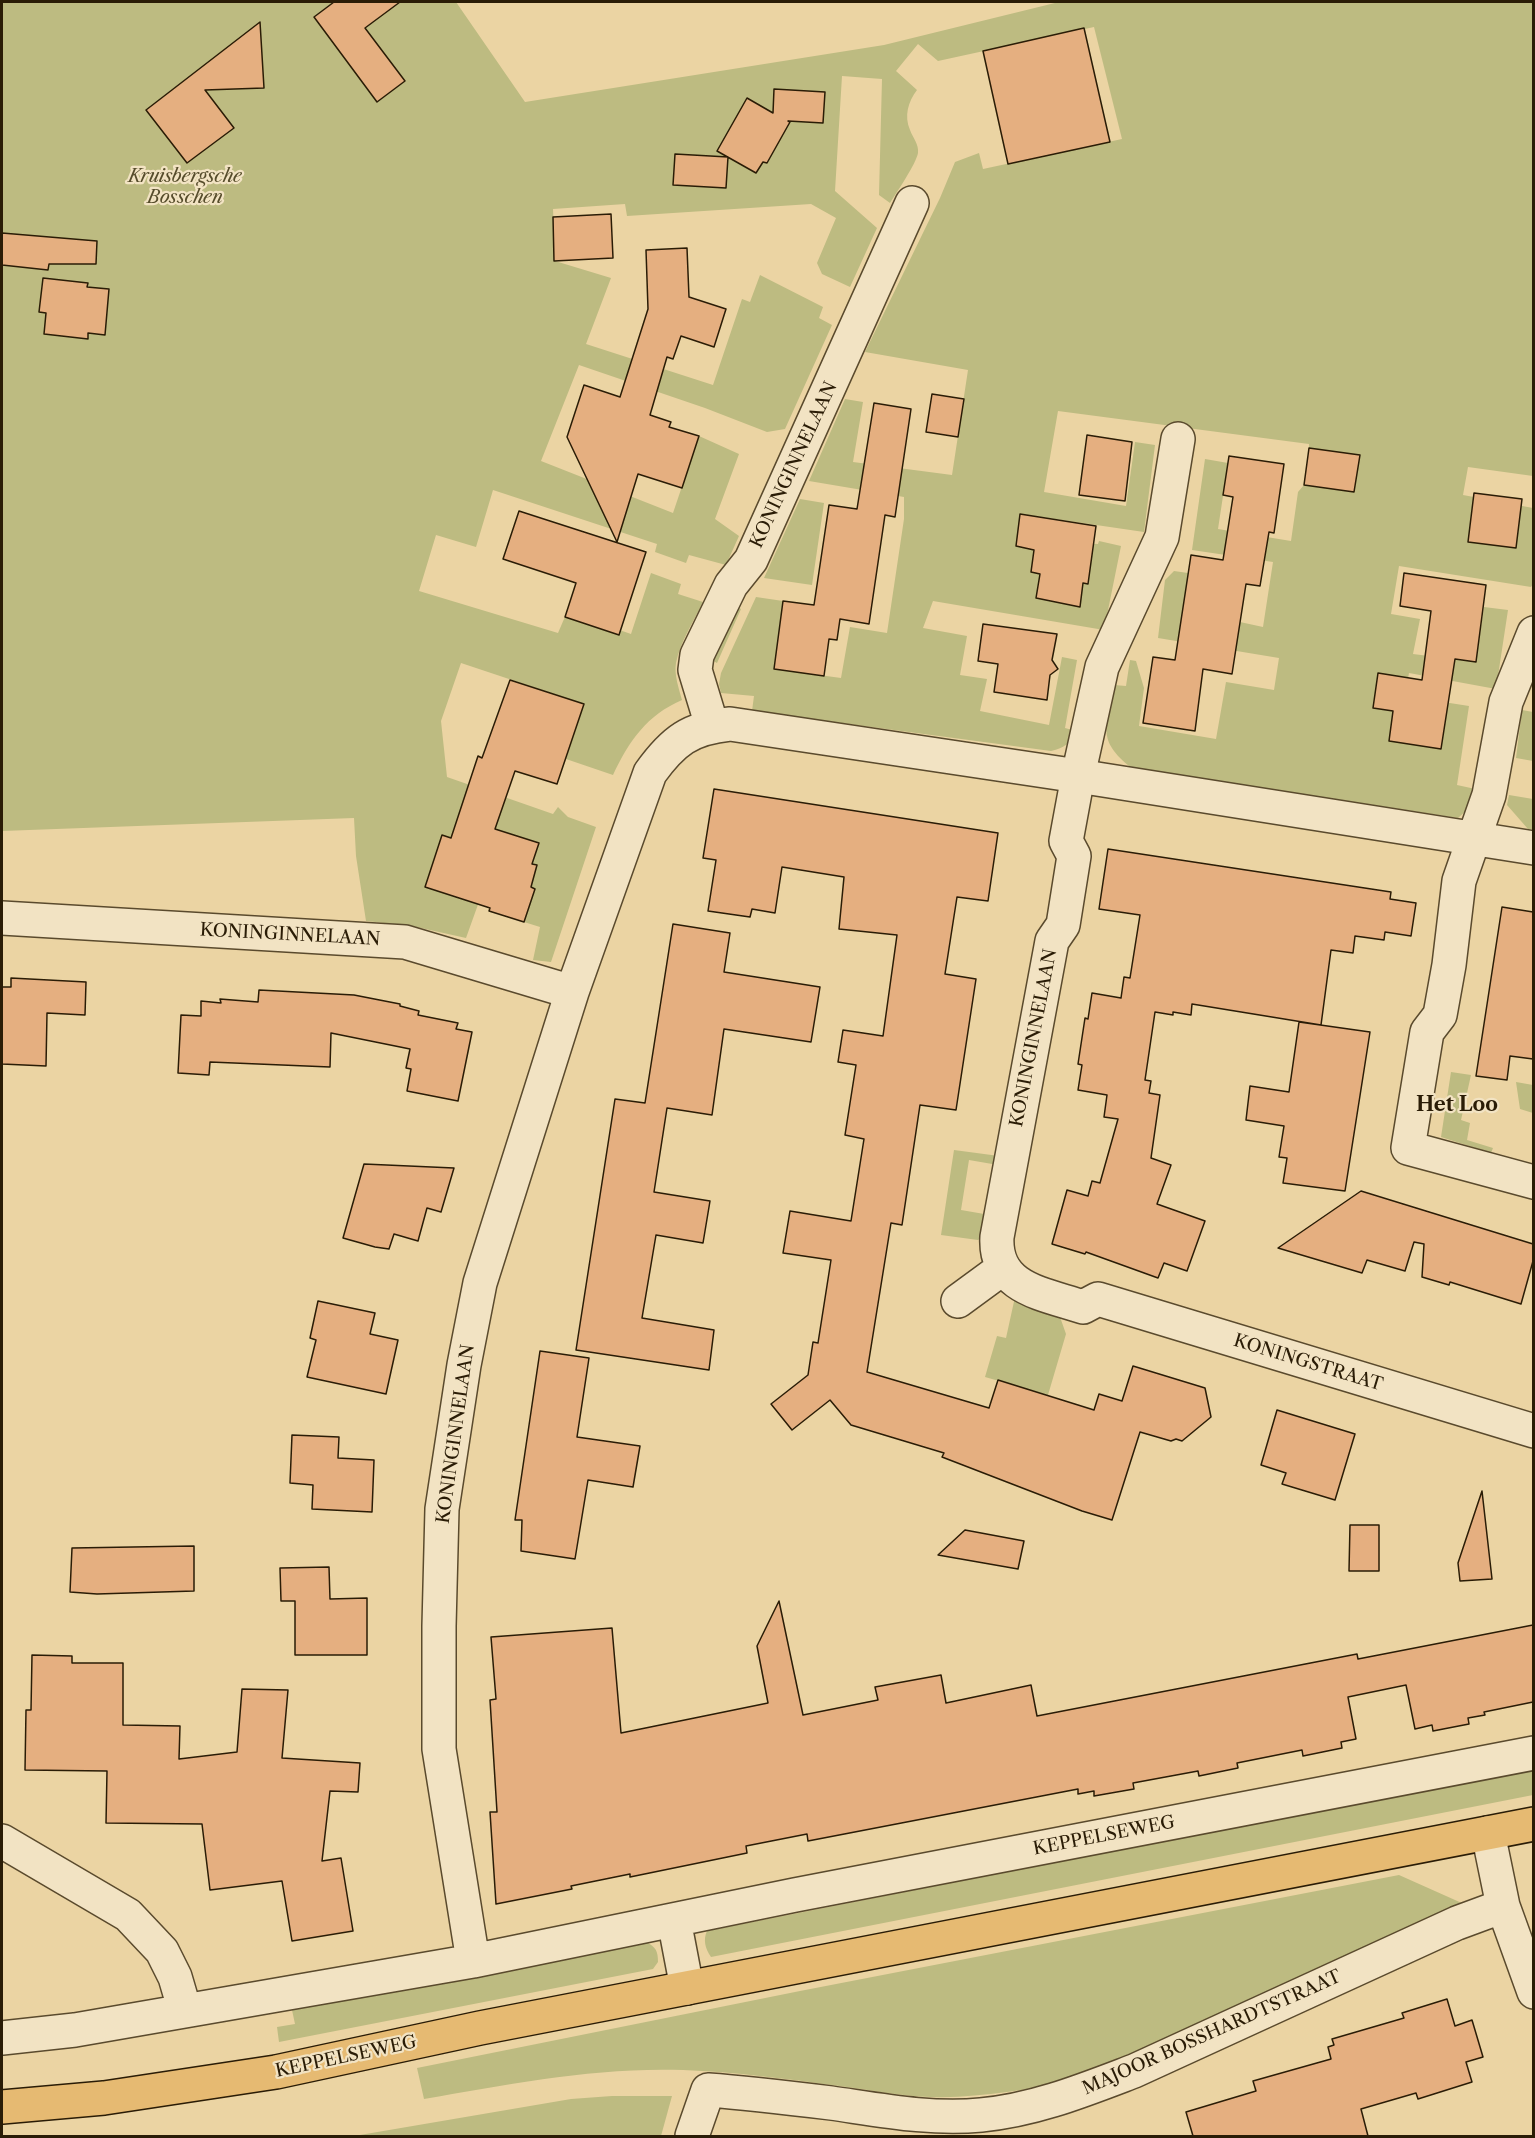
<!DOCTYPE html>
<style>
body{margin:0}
#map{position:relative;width:1535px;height:2138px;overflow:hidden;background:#ebd4a3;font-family:"Libre Caslon Text",serif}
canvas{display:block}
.frame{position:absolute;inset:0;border:3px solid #2a1c06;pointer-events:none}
</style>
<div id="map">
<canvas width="1535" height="2138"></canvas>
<div class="frame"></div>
</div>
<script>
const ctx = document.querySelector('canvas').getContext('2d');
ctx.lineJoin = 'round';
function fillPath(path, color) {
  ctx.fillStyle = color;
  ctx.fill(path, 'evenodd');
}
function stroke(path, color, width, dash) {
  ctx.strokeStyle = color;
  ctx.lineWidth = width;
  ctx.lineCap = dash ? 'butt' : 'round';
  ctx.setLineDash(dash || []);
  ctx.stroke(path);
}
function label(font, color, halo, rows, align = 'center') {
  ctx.font = font + ' "Libre Caslon Text",serif';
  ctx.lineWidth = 4.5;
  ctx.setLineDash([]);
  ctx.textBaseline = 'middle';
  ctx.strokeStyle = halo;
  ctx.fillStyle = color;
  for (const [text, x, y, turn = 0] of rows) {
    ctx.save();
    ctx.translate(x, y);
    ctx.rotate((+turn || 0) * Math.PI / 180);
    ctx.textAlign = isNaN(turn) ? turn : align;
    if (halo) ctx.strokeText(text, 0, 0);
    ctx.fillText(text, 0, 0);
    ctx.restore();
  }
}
const green = new Path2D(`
 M2,2H456L525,102L884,45L1059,2H1533V476L1468,467L1463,495L1533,508V584L1531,587L1399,566L1391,614L1420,619L1413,654L1476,662L1484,607L1508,610L1496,689L1409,673L1405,696L1469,706L1457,785L1480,790L1479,799L1458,818L1132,768C1095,740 1107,725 1114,685L1126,686L1130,660L1136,661L1144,688L1139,726L1216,739L1226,682L1274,690L1279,658L1158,638L1165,580L1174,571L1188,573L1240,622L1263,627L1273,562L1192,550L1205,459L1228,463L1218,529L1291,541L1298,492L1304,485L1354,492L1360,455L1309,448V444L1058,411L1044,492L1126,506L1135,442L1155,445L1144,532L1021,514L1040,541L1098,544L1099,541L1121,546L1104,630L933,601L923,628L967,636L960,675L987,679L980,711L1049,725L1062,657L1077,660L1065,728L1076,731C1070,743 1065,748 1051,751L752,711L754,696L721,693L719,684L721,673L756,597L783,601L775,669L841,678L850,627L887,633L904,519V497L809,481L845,399L863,402L853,462L952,475L968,370L865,352L940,198L955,162L979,153L983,169L1122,139L1094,27L938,61L918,44L896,71L917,90C908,102 904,116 910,130C913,138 919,144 918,153C916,164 897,192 890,203L879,195L882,79L842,76L835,191L877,228L850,287L822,274L817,263L836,218L811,204L627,216L625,204L553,209L555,261L611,278L586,344L713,385L742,299L750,302L760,275L823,307L819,318L832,325L785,429L767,432L705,408L579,365L541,461L673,513L699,436L739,454L715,519L739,536L726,565L689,555L686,563L655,552L657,544L493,490L476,547L436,535L419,591L558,633L567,612L631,634L651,573L681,584L678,594L703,602C694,621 680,642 676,663C674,675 679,689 682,700C647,715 629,741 613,775L566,759L584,704L461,663L441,721L447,777L553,814L558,807L568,817L596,827L551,962L533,960L540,927L524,922L497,888L485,885L466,938L412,926L366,921L356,856L354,818L2,831Z
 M800,499L824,503L812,585L764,578Z
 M732,605L741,609L717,663L708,658Z
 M1522,710L1533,712V761L1516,758Z
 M1509,795L1533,799V829H1528L1507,805Z
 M1451,1072L1471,1075L1461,1120L1470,1123L1467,1140L1493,1148L1491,1153L1441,1137Z
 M1516,1082L1533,1085V1113L1520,1109Z
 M954,1150L999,1156L998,1165L969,1160L961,1210L990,1215L987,1234L978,1240L941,1235Z
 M1015,1297L1055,1311L1060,1317L1066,1334L1048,1395L985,1377L997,1336L1006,1338Z
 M1533,1768V1795L711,1957C705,1948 703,1940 707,1931Z
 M1399,1875L1464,1904C1391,1937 1317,1968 1245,2002C1169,2038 1092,2082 1007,2092C982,2095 957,2098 931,2097C901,2096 870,2090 839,2086C788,2079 735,2072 683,2070C595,2067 510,2084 424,2099L417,2068L800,1991Z
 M646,1942C656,1947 658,1951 658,1962L653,1969L279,2042L277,2027L295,2024L292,2010L448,1982Z
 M612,2096H672L661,2136H354L571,2099Z`);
const building = new Path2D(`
 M334,2H400L365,28L405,81L377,102L314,17Z
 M260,22L264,88L205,90L234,128L187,163L146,110Z
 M1084,28L1110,142L1008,164L983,51Z
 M774,89L825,92L823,123L788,121L790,122L767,163L763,162L756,173L717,151L747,98L773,113Z
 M675,154L728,157L726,188L673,185Z
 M611,214L613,258L554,261L553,217Z
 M2,233L97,241L96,264H49L48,270L2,265Z
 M687,248L689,297L726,309L714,347L681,336L673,359L667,357L650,415L671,422L669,427L699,436L682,488L638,474L617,542L567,437L584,385L620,397L648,309L646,250Z
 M43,278L88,283L87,287L109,289L105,335L88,333V339L44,334L46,313L39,312Z
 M932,394L964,399L958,437L926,432Z
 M874,403L911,409L895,517L885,515L869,624L840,619L837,640L829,639L824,676L774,669L783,601L814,605L829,505L857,509Z
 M1087,435L1132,442L1125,501L1079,495Z
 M1309,448L1360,455L1354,492L1304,485Z
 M1229,456L1284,464L1274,533L1269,532L1260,586L1246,584L1232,674L1203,669L1195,731L1143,723L1153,657L1175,660L1191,555L1223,560L1233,497L1223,495Z
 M1474,493L1522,499L1516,548L1468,542Z
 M519,511L646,552L619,635L565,617L576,583L503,559Z
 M1020,514L1096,526L1088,584L1083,583L1080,607L1036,598L1040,574L1031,572L1034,550L1016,546Z
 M1404,573L1486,585L1476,662L1455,659L1441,749L1389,741L1393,711L1373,708L1378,673L1422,680L1431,611L1400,606Z
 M983,624L1057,634L1052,660L1058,669L1050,675L1047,700L994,692L998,664L978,661Z
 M510,680L584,704L557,784L515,771L495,829L539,843L532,864L537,865L531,887L535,889L524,922L489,911L490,908L425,887L442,835L451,838L478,756L482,758Z
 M714,789L998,833L988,901L957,897L945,974L976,979L956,1110L920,1105L902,1225L891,1223L867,1372L989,1408L998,1380L1094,1410L1099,1394L1122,1401L1133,1366L1205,1388L1211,1417L1182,1441L1176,1439L1171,1441L1140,1432L1112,1520L1082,1511L942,1457L944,1453L851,1425L830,1400L792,1430L771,1404L808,1375L813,1342L818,1343L831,1260L783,1253L790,1211L851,1221L864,1139L845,1135L856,1065L838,1062L843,1030L883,1036L897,935L839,929L844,877L782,867L775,913L752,909L750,917L708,911L716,860L703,858Z
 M1108,849L1391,892L1390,899L1416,903L1411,936L1385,932L1384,940L1355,936L1353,953L1331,950L1321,1025L1192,1004L1191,1015L1173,1012V1015L1155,1012L1145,1080L1151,1081L1149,1093L1160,1095L1151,1158L1171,1165L1157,1204L1205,1221L1187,1271L1164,1263L1158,1278L1086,1252L1085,1254L1052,1244L1067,1190L1088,1196L1092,1181L1100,1183L1118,1119L1104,1117L1107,1095L1078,1090L1082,1065L1078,1064L1085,1018L1088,1019L1092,993L1121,998L1124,977L1130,978L1140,915L1099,909Z
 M1502,907L1533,912V1059L1510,1056L1507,1080L1476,1076Z
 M673,924L730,933L724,972L820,987L811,1042L724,1029L712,1115L667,1108L654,1192L710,1201L703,1243L656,1235L642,1318L714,1330L709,1370L576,1350L615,1099L645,1103Z
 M11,978L86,982L85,1015L47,1013L46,1066L2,1064V987H11Z
 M259,990L354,995L400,1004V1006L419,1011L418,1015L458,1023L456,1029L472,1032L458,1101L407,1091L411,1069L406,1068L410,1049L331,1033L330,1067L210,1062L209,1075L178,1073L181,1015L201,1016V1001L221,1003L220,999L258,1002Z
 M1299,1022L1370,1032L1345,1191L1283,1183L1287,1158L1279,1157L1284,1126L1246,1120L1250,1086L1289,1092Z
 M364,1164L454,1168L441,1212L427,1208L418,1241L394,1234L389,1249L375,1247L343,1238Z
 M1361,1191L1533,1244V1261L1521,1304L1450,1282L1449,1285L1422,1277L1424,1244L1414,1242L1405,1271L1367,1260L1362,1273L1278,1248Z
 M318,1301L375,1313L370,1334L398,1340L386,1394L307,1377L316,1340L310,1338Z
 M540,1351L589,1358L577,1437L640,1446L633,1487L588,1480L575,1559L521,1551L522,1520H515Z
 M1277,1410L1355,1434L1335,1500L1282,1484L1286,1473L1261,1465Z
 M292,1435L339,1437L338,1458L374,1460L372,1512L312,1509L313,1485L290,1483Z
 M1482,1491L1492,1579L1460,1581L1458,1563Z
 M1350,1525H1379V1571H1349Z
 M965,1530L1024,1541L1018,1569L938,1555Z
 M194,1546V1591L97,1594L70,1592L72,1548Z
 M329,1567L330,1599L367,1598V1655H295V1601H281L280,1568Z
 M779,1601L803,1715L878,1700L875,1687L941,1675L946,1703L1031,1685L1037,1716L1357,1654L1358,1659L1533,1625V1702L1484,1712L1485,1715L1468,1718L1469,1724L1433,1731L1432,1725L1415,1729L1406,1685L1348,1697L1356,1739L1341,1742L1342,1748L1303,1756L1302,1750L1237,1763L1238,1768L1199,1776L1198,1771L1133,1783L1134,1789L1094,1796V1791L1078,1794V1789L808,1841L807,1834L746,1846L747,1853L630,1877V1874L571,1886L572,1889L496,1904L490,1812H497L490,1700L496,1699L491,1637L612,1628L621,1733L768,1703L757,1646Z
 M32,1655L72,1656V1663H123V1725L180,1726L179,1759L237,1752L242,1689L288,1690L282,1758L360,1763L358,1792L330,1791L322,1861L341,1858L353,1931L292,1941L282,1881L210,1890L202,1824L106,1823L107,1771L25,1770L26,1710H31Z
 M1447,1999L1455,2026L1472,2020L1483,2057L1466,2062L1472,2082L1418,2099L1416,2093L1361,2109L1368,2136H1193L1186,2112L1256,2091L1253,2081L1331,2059L1328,2047L1334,2045L1332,2039L1404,2018L1402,2013Z`);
const minor = new Path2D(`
 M1178,439L1162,537L1102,667L1078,776L1066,841L1074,856L1063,925L1052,941L997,1237C994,1289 1045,1294 1083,1307L1098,1299L1534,1431
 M1534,633L1506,702L1489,795L1459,881L1449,965L1440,1015L1427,1032L1408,1148L1534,1182
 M712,726L695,670L697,655L731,585L751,560L912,203
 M2,918L405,942L572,992L650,773C673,741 690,728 730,724L1078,776L1534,848
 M958,1301L1003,1268
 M1488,1833L1503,1906L1534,1992
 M2,1841L128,1915L162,1951L175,1977L185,2011
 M674,1920L687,1988
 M473,1961L439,1749V1626L442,1509L464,1365L480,1283L572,992
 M2,2038L75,2030L473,1961L795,1895L1534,1753
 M692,2136L708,2090C749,2093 790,2098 831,2103C880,2110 931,2120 981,2115C1035,2110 1084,2090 1134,2071L1457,1923L1503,1906`);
const major = new Path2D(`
 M2,2107L104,2098L276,2072L480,2028L1534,1824`);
const parkNames = [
 ["Kruisbergsche",185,177],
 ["Bosschen",185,198]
];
const streetNames = [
 ["KONINGINNELAAN",794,465,-65],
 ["KONINGINNELAAN",290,935,3],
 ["KONINGINNELAAN",1034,1038,-79],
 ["KONINGSTRAAT",1308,1363,17],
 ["KONINGINNELAAN",456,1434,-82],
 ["KEPPELSEWEG",1104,1836,-11],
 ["MAJOOR BOSSHARDTSTRAAT",1212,2033,-24],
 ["KEPPELSEWEG",346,2057,-12]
];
const neighbourhoodNames = [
 ["Het Loo",1457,1105]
];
fillPath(green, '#bdbb81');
fillPath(building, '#e5af80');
stroke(building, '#2a1c06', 1.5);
stroke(minor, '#5a4a2d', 36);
stroke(major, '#2a1c06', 36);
stroke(minor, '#f2e3c3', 33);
stroke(major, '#e6ba72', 33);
label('italic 18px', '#564c2b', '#f2e3c3', parkNames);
label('18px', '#2a1c06', '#f2e3c3', streetNames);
label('bold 20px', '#2a1c06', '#f2e3c3', neighbourhoodNames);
</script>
